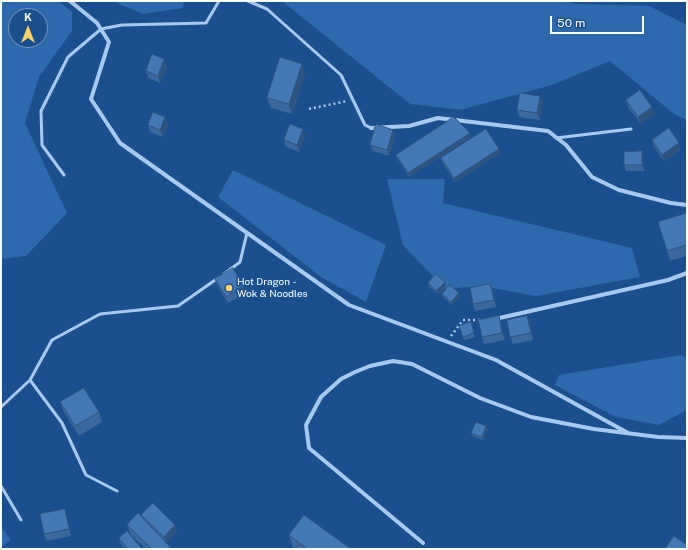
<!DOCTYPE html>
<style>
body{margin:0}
#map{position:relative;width:688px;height:550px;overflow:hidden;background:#1b4f8f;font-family:"Public Sans",sans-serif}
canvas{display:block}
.frame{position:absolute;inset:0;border:2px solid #fff;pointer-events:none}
.north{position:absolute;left:8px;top:8px;width:40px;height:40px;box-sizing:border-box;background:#1b4f8f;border:1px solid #7695bc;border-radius:50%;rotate:0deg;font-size:11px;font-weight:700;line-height:16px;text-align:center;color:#fff}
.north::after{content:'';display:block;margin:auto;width:14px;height:18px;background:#ffd166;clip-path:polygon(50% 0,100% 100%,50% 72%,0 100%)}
.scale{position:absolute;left:550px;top:16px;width:94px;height:18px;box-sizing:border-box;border:2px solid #fff;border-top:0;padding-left:5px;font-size:12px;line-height:14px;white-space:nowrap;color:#fff;-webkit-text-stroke:3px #1b4f8f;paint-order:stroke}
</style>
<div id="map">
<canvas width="688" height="550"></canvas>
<div class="frame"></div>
<div class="north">K</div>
<div class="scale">50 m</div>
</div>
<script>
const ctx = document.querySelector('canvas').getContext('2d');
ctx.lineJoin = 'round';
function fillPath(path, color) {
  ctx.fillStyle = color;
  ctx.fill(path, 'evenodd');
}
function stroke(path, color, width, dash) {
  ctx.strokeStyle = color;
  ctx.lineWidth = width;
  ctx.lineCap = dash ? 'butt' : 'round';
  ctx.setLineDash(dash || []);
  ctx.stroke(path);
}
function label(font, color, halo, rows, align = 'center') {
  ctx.font = font + ' "Public Sans",sans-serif';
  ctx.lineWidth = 3.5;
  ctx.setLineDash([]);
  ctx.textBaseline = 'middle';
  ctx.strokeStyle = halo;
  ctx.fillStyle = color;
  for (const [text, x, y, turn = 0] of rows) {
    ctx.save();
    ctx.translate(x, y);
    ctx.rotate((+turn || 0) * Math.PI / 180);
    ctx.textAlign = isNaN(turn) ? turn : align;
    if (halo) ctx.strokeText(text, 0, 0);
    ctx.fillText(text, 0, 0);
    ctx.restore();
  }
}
const green = new Path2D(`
 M1,1H58L72,12V31L39,77L25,123L67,213L26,256L1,259ZM16,16H40V40H16Z
 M113,1H184L183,8L143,14Z
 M282,1H561L578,4L649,6L687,25V120L674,114L610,61L552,85L460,110L410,104Z
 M233,170L386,245L366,302L321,277L218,197Z
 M387,179H445L443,203L632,248L640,277L536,296L481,286L445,289L403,245Z
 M681,355L687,358V410L659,425L616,417L555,385L559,375Z
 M1,527L11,540L1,547Z`);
const path = new Path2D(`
 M309,109L347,101
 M451,336L463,320H480`);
const lane = new Path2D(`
 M248,1L267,9L341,75L365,125L371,128
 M556,138L631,129
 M64,175L42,145L41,111L68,57L101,29L122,25L206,23L219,1
 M224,274L240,262L247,233
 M30,380L62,423L86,475L117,491
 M1,407L30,380L52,340L100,314L178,306L218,278
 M1,486L21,520`);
const street = new Path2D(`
 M70,1L97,23L109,42L91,99L120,143L349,305L496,360L628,433
 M371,128L409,126L438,118L548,131L566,145L592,177L619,190L671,203L687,205
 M495,319L668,280L687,273
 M423,543L309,448L306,425L321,397L341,379L355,372L370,366L393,361L412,364L480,398L531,417L594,429L658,437L687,438`);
const wall = new Path2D(`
 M164,59L167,66L160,83L148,78L146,71Z
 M305,74L292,114L271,108L267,98Z
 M626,100L652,107L655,114L641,124L628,107Z
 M543,103L540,120L519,117L517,110Z
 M165,117L168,124L163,137L150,132L148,125Z
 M393,130L395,137L389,156L373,151L370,145Z
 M305,135L299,152L286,147L284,140Z
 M471,137L409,177L397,158L396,155Z
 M652,140L681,150L664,161L654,147Z
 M500,153L455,182L442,162L441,158Z
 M644,158V171H626L624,165Z
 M687,213V256L670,261L667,251Z
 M215,279L243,286L246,293L228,303L217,285Z
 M428,283L446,286L438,294L429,287Z
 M490,284L493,290L496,307L475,311L473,304Z
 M459,293L460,296L452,305L443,297L442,294Z
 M499,316L501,323L505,340L484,344L482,337Z
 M527,316L530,322L533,340L513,344L510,337Z
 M471,322L475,337L464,340L459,326Z
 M60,402L99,412L102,422L79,436L64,412Z
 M488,429L483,440L473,436L471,433Z
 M141,515L175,525L177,532L166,543L172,549H146L131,535L127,525L143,519Z
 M67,516L71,536L46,541L44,534Z
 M289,535L351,549H294L293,548Z
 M119,538L142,549H124L121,545Z`);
const shadedWall = new Path2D(`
 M164,59L167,66L160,83L158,76Z
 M302,64L305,74L292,114L289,104Z
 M540,96L543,103L540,120L537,113Z
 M652,107L655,114L641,124L638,117Z
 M165,117L168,124L163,137L160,130Z
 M303,129L305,135L299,152L297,145Z
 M393,130L395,137L389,156L387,150Z
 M470,133L471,137L409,177L408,173Z
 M679,143L681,150L664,161L662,155Z
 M499,149L500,153L455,182L454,178Z
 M642,151L644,158V171L642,165Z
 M445,282L446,286L438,294L436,291Z
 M490,284L493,290L496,307L494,300Z
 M459,293L460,296L452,305L451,302Z
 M499,316L501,323L505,340L502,333Z
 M527,316L530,322L533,340L531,333Z
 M486,426L488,429L483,440L482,437Z
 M65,509L67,516L71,536L69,529Z
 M175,525L177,532L166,543L164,537Z`);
const building = new Path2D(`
 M152,54L164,59L158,76L146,71Z
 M280,57L302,64L289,104L267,98Z
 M640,90L652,107L638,117L626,100Z
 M520,93L540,96L537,113L517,110Z
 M153,112L165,117L160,130L148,125Z
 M454,117L470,133L408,173L396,155Z
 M290,124L303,129L297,145L284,140Z
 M376,124L393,130L387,150L370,145Z
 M669,128L679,143L662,155L652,140Z
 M486,129L499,149L454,178L441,158Z
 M642,151V165H624V152Z
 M687,213V245L667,251L658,222Z
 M233,268L243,286L226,297L215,279Z
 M436,274L445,282L436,291L428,283Z
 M490,284L494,300L473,304L470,288Z
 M450,285L459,293L451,302L442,294Z
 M499,316L502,333L482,337L478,320Z
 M527,316L531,333L510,337L507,320Z
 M471,322L474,333L463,337L459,326Z
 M84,388L99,412L75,426L60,402Z
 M476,422L486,426L482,437L471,433Z
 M153,503L175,525L164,537L141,515Z
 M65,509L69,529L44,534L40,514Z
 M138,513L172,549H152L127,525Z
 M304,515L351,549H307L289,535Z
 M127,531L142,549H128L119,538Z
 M674,536L687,545V548L686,549H665Z`);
const markers = [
 [229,288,4,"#ffd166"]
];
const poiNames = [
 ["Hot Dragon -",237,282],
 ["Wok & Noodles",237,294]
];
fillPath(green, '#2e69ad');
stroke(path, '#a9c9ee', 2.5, [2, 3]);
stroke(lane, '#a9c9ee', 3);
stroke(street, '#a9c9ee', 4);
fillPath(wall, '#3a679d');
fillPath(shadedWall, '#305480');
fillPath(building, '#4478b7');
stroke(building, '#305480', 1);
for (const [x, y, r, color] of markers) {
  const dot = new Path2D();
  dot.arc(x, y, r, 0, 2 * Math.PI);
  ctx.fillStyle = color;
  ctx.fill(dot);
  stroke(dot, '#1b4f8f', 1.5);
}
label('10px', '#fff', '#1b4f8f', poiNames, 'left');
</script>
